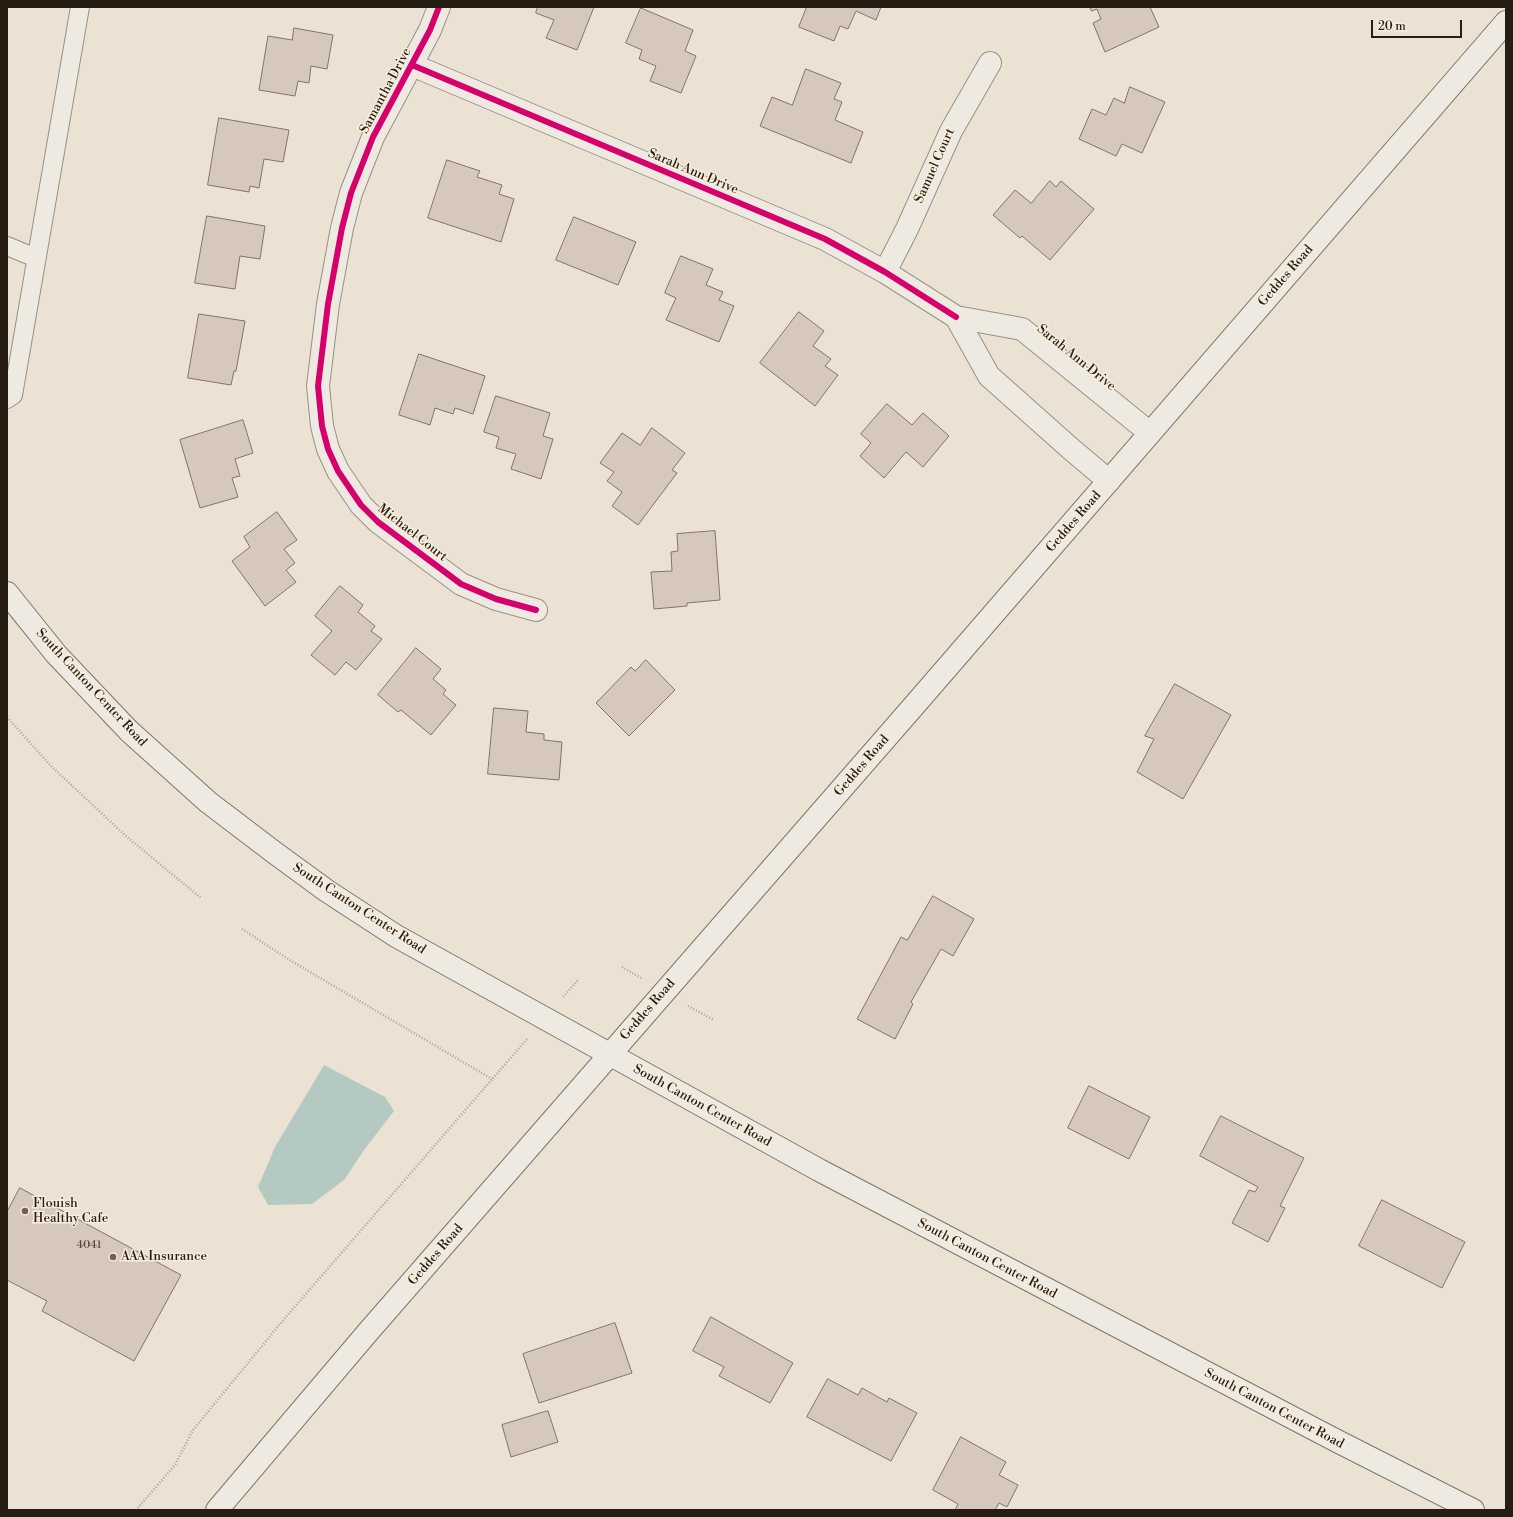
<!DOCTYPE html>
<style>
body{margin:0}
#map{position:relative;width:1513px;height:1517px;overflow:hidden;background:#ebe2d3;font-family:"Libre Bodoni",serif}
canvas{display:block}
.frame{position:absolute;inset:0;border:8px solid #271d13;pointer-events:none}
.scale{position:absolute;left:1371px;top:20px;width:91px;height:18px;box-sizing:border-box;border:2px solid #271d13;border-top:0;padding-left:5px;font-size:12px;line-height:14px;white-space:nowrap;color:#271d13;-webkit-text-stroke:3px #f8eddc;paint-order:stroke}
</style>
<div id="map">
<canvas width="1513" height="1517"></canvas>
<div class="frame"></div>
<div class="scale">20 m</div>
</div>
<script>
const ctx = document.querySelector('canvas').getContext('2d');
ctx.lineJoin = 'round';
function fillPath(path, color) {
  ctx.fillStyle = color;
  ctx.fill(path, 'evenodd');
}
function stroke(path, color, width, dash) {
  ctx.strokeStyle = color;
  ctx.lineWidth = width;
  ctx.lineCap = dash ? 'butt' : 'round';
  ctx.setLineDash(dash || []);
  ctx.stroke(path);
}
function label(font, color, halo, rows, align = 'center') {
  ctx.font = font + ' "Libre Bodoni",serif';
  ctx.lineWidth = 3;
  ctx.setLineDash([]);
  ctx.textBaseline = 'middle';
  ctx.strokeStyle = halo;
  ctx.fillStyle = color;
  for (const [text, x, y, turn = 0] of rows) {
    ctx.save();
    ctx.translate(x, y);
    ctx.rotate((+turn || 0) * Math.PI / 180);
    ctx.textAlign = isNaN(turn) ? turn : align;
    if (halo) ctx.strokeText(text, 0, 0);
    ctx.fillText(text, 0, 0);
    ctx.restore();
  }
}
const water = new Path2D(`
 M324,1065L385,1097L394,1111L364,1150L344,1180L312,1204L268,1205L258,1187L275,1147Z`);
const building = new Path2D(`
 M538,7H594L577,50L546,38L554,20L536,13Z
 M807,7H881L876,20L856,11L848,29L840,26L834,41L799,27Z
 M1090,7H1150L1159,27L1105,52L1093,23L1101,19L1097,9L1092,11Z
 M641,8L693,30L685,51L696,56L681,93L650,81L656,66L639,59L642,50L626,43Z
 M294,28L333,35L327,69L311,66L309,83L298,81L295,96L259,90L268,36L292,40Z
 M806,69L841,83L834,99L842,102L835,120L863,132L851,163L760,126L772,97L792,105Z
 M1130,87L1165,102L1142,153L1122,144L1116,156L1079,139L1092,109L1106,115L1114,98L1124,103Z
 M219,118L289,130L283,162L264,159L259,188L250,186L249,192L208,185Z
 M447,160L480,171L477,177L502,185L499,194L514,199L501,242L428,218Z
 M1050,181L1056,187L1061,181L1094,209L1050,260L1022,236L1020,238L993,215L1015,190L1031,203Z
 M207,216L265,226L260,259L240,256L235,289L195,283Z
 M574,217L636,242L618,285L556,260Z
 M681,256L713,269L706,285L723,292L719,300L734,306L719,342L666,320L676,298L665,293Z
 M799,312L824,331L813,346L831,359L825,366L838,375L815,406L760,363Z
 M199,314L245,321L236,371H234L231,385L188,378Z
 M419,354L485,376L473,414L455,408L453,414L435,408L430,425L399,415Z
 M496,396L550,413L543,436L553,439L541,479L511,469L516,454L496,448L499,437L484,432Z
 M887,404L912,425L923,413L949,436L923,467L906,452L884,478L860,456L871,443L861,434Z
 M243,420L253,453L235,459L240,476L232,478L238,497L200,508L180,440Z
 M652,428L685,453L672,470L677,473L638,525L612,506L622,492L607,481L614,472L600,463L622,433L640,445Z
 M277,512L297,540L284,549L295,563L286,570L296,582L265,606L232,561L250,547L244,537Z
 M715,531L720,600L687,603V606L654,609L651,572L672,571L671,552L678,551L677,534Z
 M340,586L363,605L358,612L375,626L371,631L382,639L356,670L346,662L335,675L311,655L332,631L315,616Z
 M416,648L441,669L433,679L446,690L443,694L456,705L431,735L401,710L398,712L378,695Z
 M646,660L675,690L629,736L596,703L631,667L635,671Z
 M1175,684L1231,715L1183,799L1137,772L1154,739L1145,736Z
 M494,708L528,711L526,732L544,734V740L562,742L559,780L488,774Z
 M933,896L974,919L953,956L941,949L911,1002L913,1004L895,1039L857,1019L901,937L907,940Z
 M1089,1086L1150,1117L1129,1159L1068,1128Z
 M1221,1116L1304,1158L1280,1206L1285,1208L1268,1242L1232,1223L1249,1190L1255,1192L1258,1187L1200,1156Z
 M20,1188L181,1275L134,1361L42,1311L47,1301L7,1280V1212Z
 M1382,1200L1465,1242L1442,1288L1359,1246Z
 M711,1317L793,1363L770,1403L719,1376L724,1367L693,1351Z
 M615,1323L632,1373L539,1403L523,1354Z
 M828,1379L858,1395L862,1388L887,1402L889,1398L917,1413L891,1461L807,1417Z
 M548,1411L558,1442L511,1457L502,1425Z
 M961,1437L1006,1462L999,1475L1018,1485L1007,1507L999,1503L995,1510H955L958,1504L933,1490Z`);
const path = new Path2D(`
 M7,717L51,766L127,837L201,898
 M242,929L293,962L492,1079
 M622,967L641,978
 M563,997L579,979
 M688,1006L714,1020
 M136,1510L175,1465L193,1430L285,1318L527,1039`);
const service = new Path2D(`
 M7,246L36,258
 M7,399L13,395L80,7`);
const minor = new Path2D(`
 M439,7L430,30L373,137L351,193L342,228L328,304L318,386L322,426L328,449L338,471L361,505L378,522L461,584L496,599L536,610
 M412,65L825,239L885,272L956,317
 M885,272L907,229L951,131L990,63
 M1109,481L1071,449L989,376L956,317L1022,329L1150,433`);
const secondary = new Path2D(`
 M7,593L56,654L129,731L208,802L275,853L327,891L396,936L819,1170L1337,1441L1473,1510
 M217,1510L368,1332L912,708L1506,22`);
const cycleway = new Path2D(`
 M439,7L430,30L373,137L351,193L342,228L328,304L318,386L322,426L328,449L338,471L361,505L378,522L461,584L496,599L536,610
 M412,65L825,239L885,272L956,317`);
const markers = [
 [25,1211,4,"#6c6256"],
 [113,1257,4,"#6c6256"]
];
const numberNames = [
 ["4041",89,1245]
];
const streetNames = [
 ["Samantha Drive",386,91,-62],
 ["Samuel Court",935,166,-66],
 ["Sarah Ann Drive",693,172,23],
 ["Geddes Road",1286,276,-49],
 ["Sarah Ann Drive",1076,358,39],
 ["Geddes Road",1074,522,-49],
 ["Michael Court",412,533,38],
 ["South Canton Center Road",91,688,47],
 ["Geddes Road",862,766,-49],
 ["South Canton Center Road",359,909,33],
 ["Geddes Road",648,1010,-49],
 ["South Canton Center Road",702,1106,29],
 ["Geddes Road",436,1255,-49],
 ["South Canton Center Road",987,1259,28],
 ["South Canton Center Road",1274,1409,28]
];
const poiNames = [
 ["Flouish",33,1204],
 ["Healthy Cafe",33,1219],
 ["AAA Insurance",121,1257]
];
fillPath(water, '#b4c9c2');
fillPath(building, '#d7c8bd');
stroke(building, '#7b766d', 1);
stroke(service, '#979187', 20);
stroke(minor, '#979187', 24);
stroke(secondary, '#7b766d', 24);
stroke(path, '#a8a49d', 2.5, [1, 2]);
stroke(service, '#eeeae2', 18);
stroke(minor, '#eeeae2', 22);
stroke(secondary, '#eeeae2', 22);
stroke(cycleway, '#d6006c', 6);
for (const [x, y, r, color] of markers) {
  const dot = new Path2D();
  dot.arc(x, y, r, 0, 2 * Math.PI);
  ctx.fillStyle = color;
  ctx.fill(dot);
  stroke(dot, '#f8eddc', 1.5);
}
label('11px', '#53483e', null, numberNames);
label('13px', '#271d13', '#f8eddc', streetNames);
label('13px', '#271d13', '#f8eddc', poiNames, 'left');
</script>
